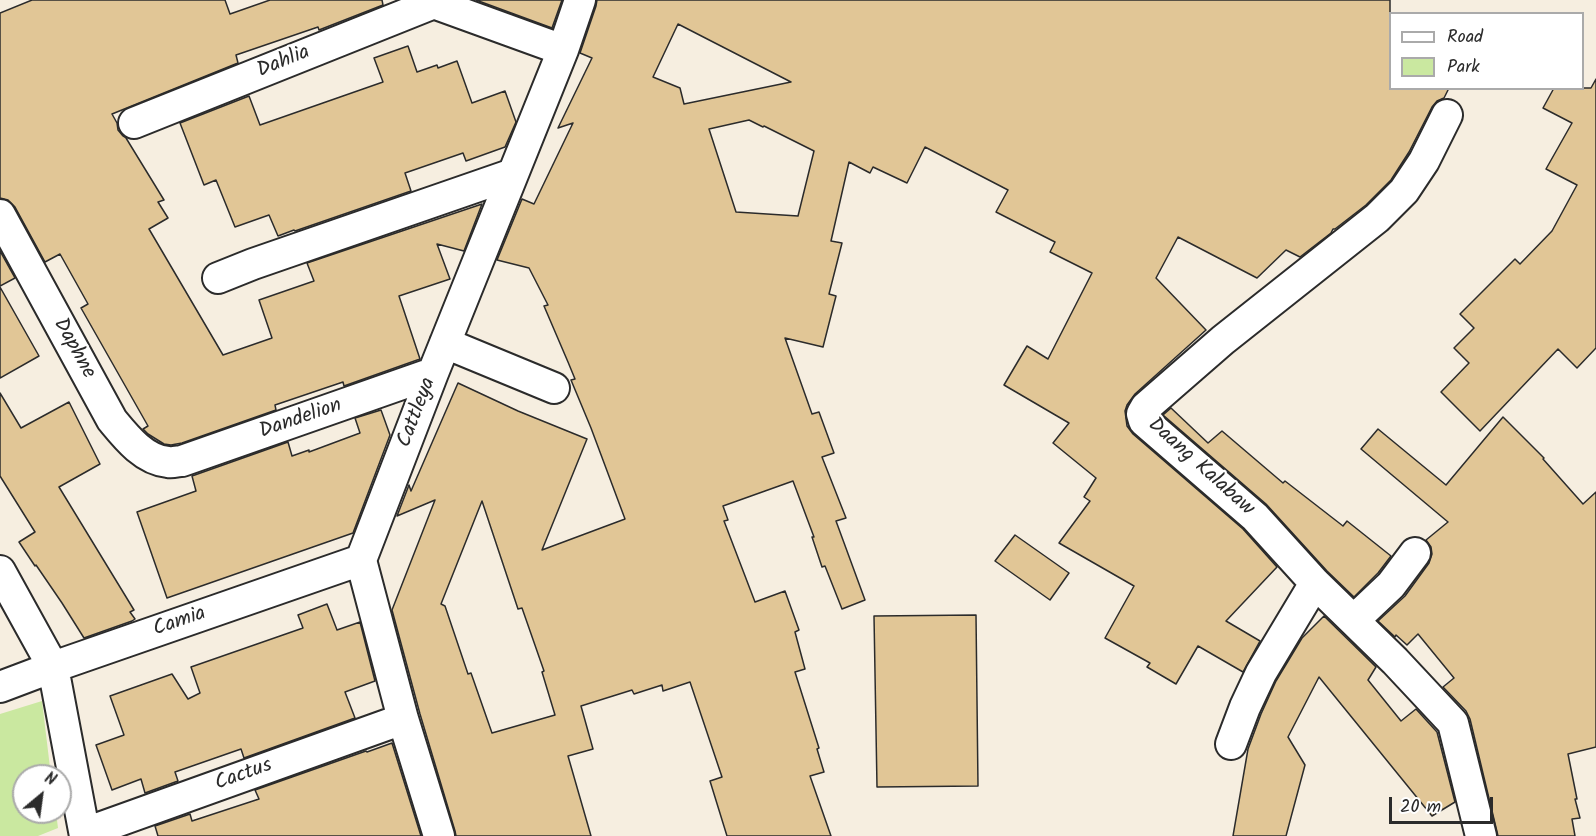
<!DOCTYPE html>
<style>
body{margin:0}
#map{position:relative;width:1596px;height:836px;overflow:hidden;background:#f6eee0;font-family:Kalam,sans-serif}
canvas{display:block}
.legend{position:absolute;left:1389px;top:12px;width:195px;height:78px;box-sizing:border-box;background:#fff;border:2px solid #aaa;margin:0;padding:8px 10px;list-style:none;font-size:18px;color:#2b2b2b}
.legend li{display:flex;align-items:center;gap:12px;height:30px}
.legend b{width:30px;border:2px solid #aaa}
.north{position:absolute;left:12px;top:764px;width:60px;height:60px;box-sizing:border-box;background:#fff;border:2px solid #aaa;border-radius:50%;rotate:29deg;font-size:16px;font-weight:700;line-height:24px;text-align:center;color:#2b2b2b}
.north::after{content:'';display:block;margin:auto;width:21px;height:27px;background:#2b2b2b;clip-path:polygon(50% 0,100% 100%,50% 72%,0 100%)}
.scale{position:absolute;left:1389px;top:797px;width:104px;height:27px;box-sizing:border-box;border:3px solid #2b2b2b;border-top:0;padding-left:8px;font-size:18px;line-height:21px;white-space:nowrap;color:#2b2b2b;-webkit-text-stroke:4px #fff;paint-order:stroke}
</style>
<div id="map">
<canvas width="1596" height="836"></canvas>
<ul class="legend">
<li><b style="height:8px;background:#fff"></b>Road</li>
<li><b style="height:16px;background:#cae8a0"></b>Park</li>
</ul>
<div class="north">N</div>
<div class="scale">20 m</div>
</div>
<script>
const ctx = document.querySelector('canvas').getContext('2d');
ctx.lineJoin = 'round';
function fillPath(path, color) {
  ctx.fillStyle = color;
  ctx.fill(path, 'evenodd');
}
function stroke(path, color, width, dash) {
  ctx.strokeStyle = color;
  ctx.lineWidth = width;
  ctx.lineCap = dash ? 'butt' : 'round';
  ctx.setLineDash(dash || []);
  ctx.stroke(path);
}
function label(font, color, halo, rows, align = 'center') {
  ctx.font = font + ' Kalam,sans-serif';
  ctx.lineWidth = 4.5;
  ctx.setLineDash([]);
  ctx.textBaseline = 'middle';
  ctx.strokeStyle = halo;
  ctx.fillStyle = color;
  for (const [text, x, y, turn = 0] of rows) {
    ctx.save();
    ctx.translate(x, y);
    ctx.rotate((+turn || 0) * Math.PI / 180);
    ctx.textAlign = isNaN(turn) ? turn : align;
    if (halo) ctx.strokeText(text, 0, 0);
    ctx.fillText(text, 0, 0);
    ctx.restore();
  }
}
const green = new Path2D(`
 M42,701L51,776H24V812H56L58,828L38,836H0V714Z`);
const building = new Path2D(`
 M32,0H225L230,14L270,0H382L383,5L319,30L318,27L236,55L238,63L112,114L117,123L118,130L123,136L126,138L164,200L158,202L168,218L149,229L223,355L272,338L259,300L314,281L307,263L482,204L464,251L437,244L450,279L399,296L420,359L344,386L343,382L275,405L276,410L182,443L171,445L164,444L148,434L143,429L148,426L81,308L88,304L60,254L45,262L15,207L8,200L0,198V13Z
 M476,0H562L552,28Z
 M597,0H1390V88H1449L1444,98L1437,101L1432,107L1409,152L1391,180L1366,205L1335,229H1333L1331,233L1300,257L1286,250L1257,278L1178,237L1156,278L1206,330L1135,394L1127,405L1125,411L1127,426L1133,434L1243,529L1277,567L1226,621L1260,641L1243,672L1198,646L1176,684L1147,667L1150,663L1105,638L1134,586L1059,543L1090,501L1084,497L1096,478L1053,443L1069,423L1004,385L1027,346L1048,359L1092,273L1050,252L1055,242L996,212L1008,190L925,147L907,183L873,167L870,173L849,162L831,241L842,243L829,294L836,296L823,347L785,338L812,414L819,412L834,453L822,457L846,518L836,521L865,600L842,609L825,566L822,567L812,537H814L793,481L723,506L728,520L724,521L755,602L785,591L799,630L795,632L805,669L795,672L819,748L817,749L824,772L810,776L831,836H727L710,781L722,777L690,682L663,691L662,685L634,694L632,690L581,706L593,749L568,756L591,836H456L455,831L420,714L392,610L435,500L397,516L409,485L411,491L458,383L518,411L587,439L542,550L625,519L591,428L571,380L575,379L568,362L544,306L548,305L529,268L497,260L522,199L534,204L573,123L558,128L592,58L580,53L596,6ZM678,24L791,82L684,104L680,88L653,77ZM749,120L763,127L764,126L814,151L798,216L736,212L709,129ZM482,501L518,609L522,608L544,671L542,672L555,715L492,733L471,673L468,674L445,606L441,604Z
 M408,46L417,72L437,65L438,68L457,61L472,103L505,91L516,122L505,147L466,161L463,153L405,173L411,191L295,231L294,230L278,236L269,215L235,227L216,180L204,185L180,123L249,96L260,125L383,82L374,58Z
 M1596,79V348L1577,368L1558,349L1480,431L1441,392L1469,363L1454,348L1474,328L1460,314L1515,259L1520,264L1552,231L1577,185L1546,169L1572,123L1543,108L1554,88H1591Z
 M0,251L15,278L0,286Z
 M0,287L39,356L0,378Z
 M0,393L21,428L69,402L100,464L59,487L134,610L130,612L135,619L132,621L84,638L62,603L36,565L35,566L19,542L35,532L0,476Z
 M1171,408L1208,443L1222,431L1283,483L1285,481L1343,526L1347,521L1391,556L1378,573L1354,597L1327,571L1266,504L1163,415Z
 M381,410L390,435L353,533L167,598L137,512L196,491L192,476L288,442L292,456L309,450V452L360,433L355,418Z
 M1503,417L1544,458L1543,459L1583,504L1596,492V747L1568,754L1577,799H1575L1580,818L1572,819L1575,836H1498L1470,719L1466,711L1443,687L1454,678L1418,634L1407,645L1396,635L1395,637L1378,621L1405,596L1429,563L1432,554L1431,547L1426,540L1448,522L1361,449L1378,429L1446,485Z
 M1015,535L1069,573L1050,600L995,561Z
 M327,604L337,630L360,622L375,681L345,692L355,718L244,758L241,749L175,772L178,781L145,793L141,779L112,790L96,745L124,735L110,696L172,674L188,699L200,693L191,667L303,628L298,615Z
 M976,615L978,786L877,787L874,616Z
 M1324,616L1376,667L1368,680L1401,721L1416,709L1437,732L1455,802L1432,816L1319,677L1288,737L1305,765L1286,836H1233L1248,749L1261,714L1276,681L1302,638Z
 M392,743L421,836H158L155,826L190,814L192,821L259,799L255,790L366,751L367,752Z`);
const minor = new Path2D(`
 M425,0L563,50
 M1447,115L1424,161L1404,191L1377,218L1223,340L1146,407L1142,414L1144,421L1255,517L1315,583L1395,661L1453,723L1481,836
 M134,123L434,3
 M0,215L112,420C126,437 144,460 168,462C173,463 178,461 182,461L433,373
 M218,278L253,264L513,174
 M445,343L554,388
 M0,571L53,667L85,836
 M1354,620L1391,585L1415,553
 M0,687L53,667L361,560
 M1231,744L1245,707L1261,673L1315,583
 M85,833L403,719
 M439,836L403,719L361,560L433,373L563,50L580,0`);
const streetNames = [
 ["Dahlia",284,63,-22],
 ["Daphne",73,349,61],
 ["Cattleya",418,413,-69],
 ["Dandelion",301,420,-19],
 ["Daang Kalabaw",1200,468,42],
 ["Camia",180,623,-19],
 ["Cactus",244,776,-20]
];
fillPath(green, '#cae8a0');
fillPath(building, '#e1c696');
stroke(building, '#2b2b2b', 1.5);
stroke(minor, '#2b2b2b', 34);
stroke(minor, '#fff', 30);
label('21px', '#2b2b2b', '#fff', streetNames);
</script>
